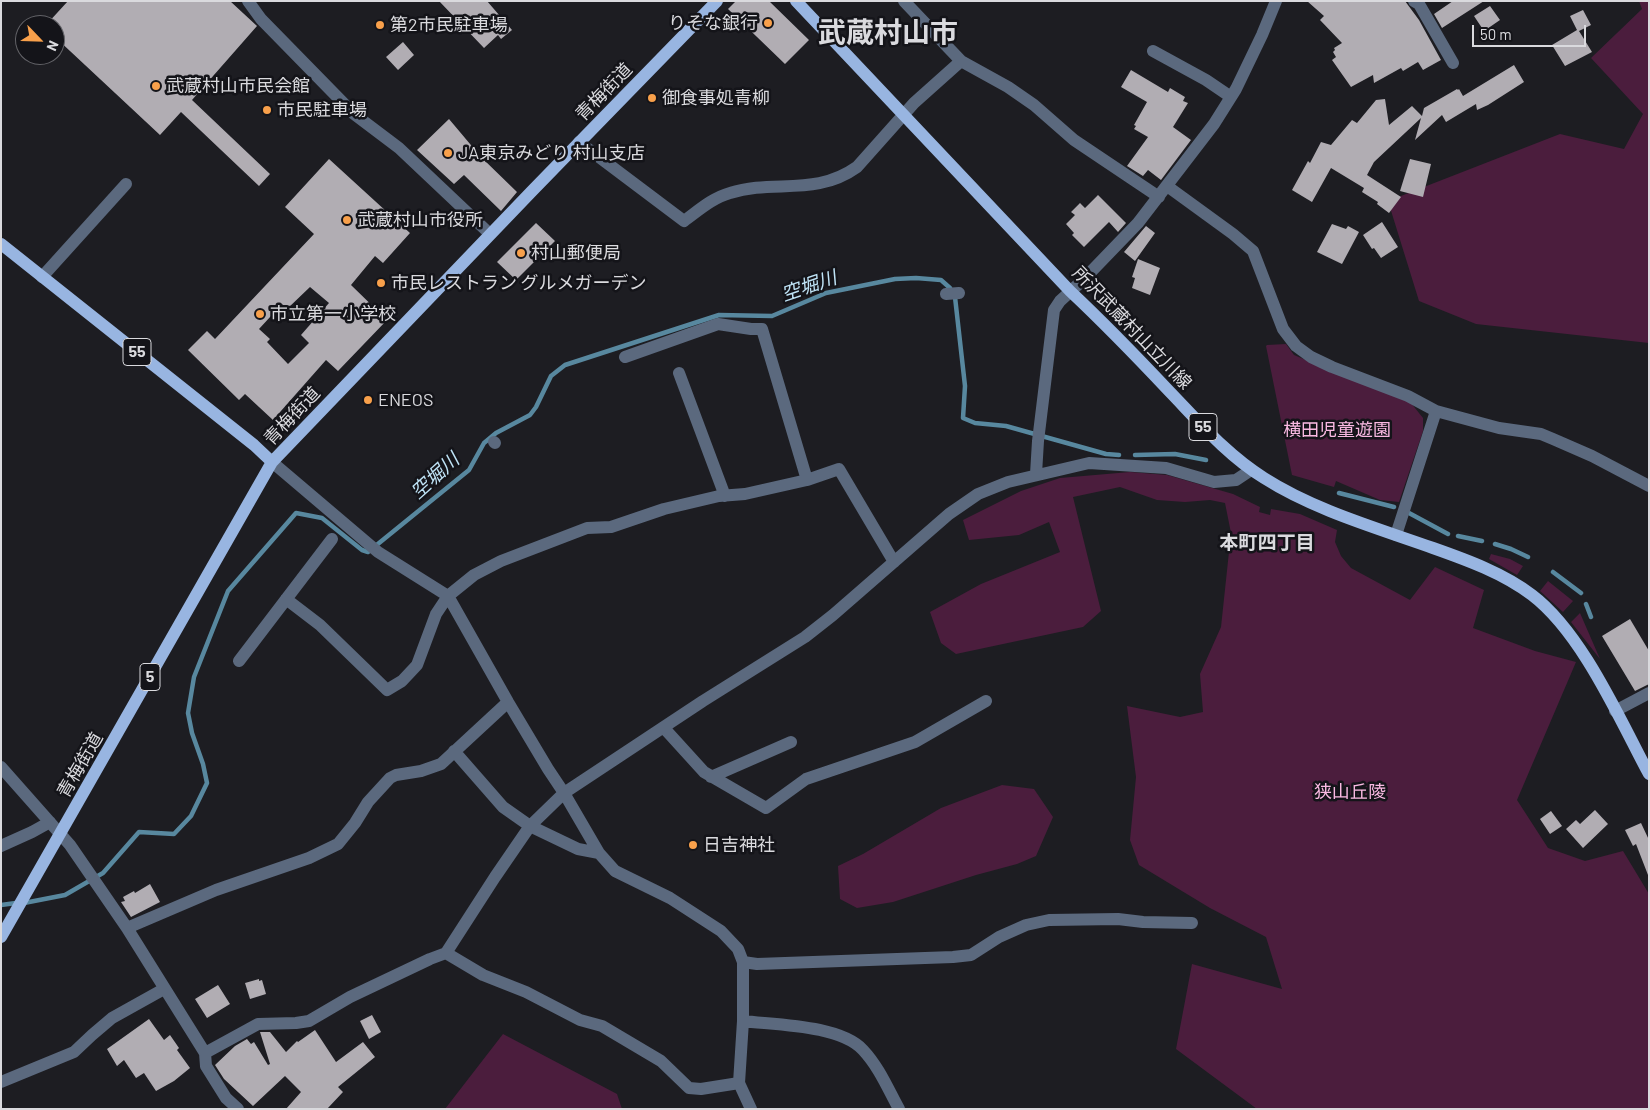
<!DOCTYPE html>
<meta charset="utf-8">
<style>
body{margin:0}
#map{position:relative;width:1650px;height:1110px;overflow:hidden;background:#1d1d22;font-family:Barlow,sans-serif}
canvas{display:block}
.frame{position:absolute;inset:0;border:2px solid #dadade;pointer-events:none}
.north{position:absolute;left:15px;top:15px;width:50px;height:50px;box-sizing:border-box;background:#141419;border:1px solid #636368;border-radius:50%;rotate:114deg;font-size:14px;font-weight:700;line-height:20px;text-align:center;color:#dadade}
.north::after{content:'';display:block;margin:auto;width:18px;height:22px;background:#f8a04b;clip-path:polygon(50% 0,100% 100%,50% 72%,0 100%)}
.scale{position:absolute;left:1472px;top:25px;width:114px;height:22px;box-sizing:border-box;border:2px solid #dadade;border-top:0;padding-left:6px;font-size:15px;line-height:18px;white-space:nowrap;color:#dadade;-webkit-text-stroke:4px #141419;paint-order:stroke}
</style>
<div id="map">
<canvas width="1650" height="1110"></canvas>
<div class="frame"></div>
<div class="north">N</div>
<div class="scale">50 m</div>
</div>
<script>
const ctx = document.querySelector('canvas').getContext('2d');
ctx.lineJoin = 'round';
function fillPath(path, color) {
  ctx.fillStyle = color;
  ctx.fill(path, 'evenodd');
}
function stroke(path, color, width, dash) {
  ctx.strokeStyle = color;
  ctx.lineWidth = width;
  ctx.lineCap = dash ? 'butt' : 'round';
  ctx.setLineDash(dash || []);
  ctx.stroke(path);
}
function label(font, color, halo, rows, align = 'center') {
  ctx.font = font + ' Barlow,"Noto Sans JP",sans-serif';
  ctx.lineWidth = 5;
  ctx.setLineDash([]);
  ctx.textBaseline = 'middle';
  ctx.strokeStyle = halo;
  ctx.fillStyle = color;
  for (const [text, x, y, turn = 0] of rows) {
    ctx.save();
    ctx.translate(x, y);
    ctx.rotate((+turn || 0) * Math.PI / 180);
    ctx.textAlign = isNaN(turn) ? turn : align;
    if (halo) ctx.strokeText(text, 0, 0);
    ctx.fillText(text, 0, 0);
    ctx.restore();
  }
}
const green = new Path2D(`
 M1639,1H1649V343L1476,324L1419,301L1388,201L1560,134L1624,149L1643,114L1591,58L1642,9Z
 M1286,344L1294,355L1306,360L1411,403L1423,418V431L1399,502L1380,500L1336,481L1334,487L1292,475L1266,346L1267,345Z
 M1130,472L1167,475L1233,494L1260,507L1259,512L1270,515L1271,509L1300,514L1337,530L1335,542L1341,556L1351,568L1410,600L1435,567L1484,590L1473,628L1535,651L1576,662L1517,800L1548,848L1585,861L1623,851L1649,894V1109H1257L1176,1049L1192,964L1282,989L1266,937L1210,908L1139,865L1130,840L1136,777L1127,706L1180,717L1203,712L1200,674L1221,627L1231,533L1225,503L1210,500L1185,502L1157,500L1120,487L1073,497L1101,611L1083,627L956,654L941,643L930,612L981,584L1060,552L1049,522L1019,535L969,540L963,520L1021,491L1060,478Z
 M1491,554L1510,559L1523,566L1517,575L1489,559Z
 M1548,581L1573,601L1563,612L1540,591Z
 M1580,613L1600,659L1571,622Z
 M1002,785L1034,789L1053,817L1036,856L1017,864L976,875L893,902L857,908L840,899L838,866L863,854L941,808Z
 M503,1034L617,1094L622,1109H445Z`);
const stream = new Path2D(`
 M1135,455L1175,454L1206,460
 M1339,493L1394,507
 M1409,513L1448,534
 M1458,536L1482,541
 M1495,544L1511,549L1528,557
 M1553,572L1581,593
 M1586,604L1591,617
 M24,903L65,895L103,873L139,832L174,834L191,816L207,783L203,764L192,733L188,713L194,677L228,591L296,513L322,518L362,550L368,552L469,470L484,443L496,433L530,415L536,407L551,376L565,365L719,315L772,316L826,293L895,279L916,278L941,280L950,288L955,297L965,386L963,418L975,423L1006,426L1106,454L1119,455
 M1,905L16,903`);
const building = new Path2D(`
 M68,1H230L257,26L192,100L270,174L259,186L181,112L160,135L55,37V25H46Z
 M439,1H487L512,30L501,39L498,35L484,48Z
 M736,1H769L809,40L785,64L728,9Z
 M1307,1H1405L1419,20L1441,60L1423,70L1418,62L1403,71L1401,68L1374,83L1373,75L1351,87L1332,60L1336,57L1333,52L1335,50L1334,48L1342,43L1320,20L1324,16Z
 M1453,1H1484L1442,28L1434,14Z
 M1490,6L1500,20L1484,31L1474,16Z
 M1583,10L1591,25L1579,31L1592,52L1565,66L1552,45L1577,30L1570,16Z
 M403,42L414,55L398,70L386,57Z
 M1514,65L1524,82L1488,105L1477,110L1476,104L1446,122L1442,115L1415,140L1421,118L1374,162L1367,175L1401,197L1389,213L1377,204L1378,202L1362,192L1364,188L1331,168L1312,202L1292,190L1308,161L1310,163L1321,142L1331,145L1352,120L1357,123L1376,100L1385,99L1389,125L1412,106L1422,116L1424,108L1457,89L1458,90L1459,89L1463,96Z
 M1131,70L1168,92L1170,88L1185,97L1183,101L1188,103L1173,127L1191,140L1161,180L1148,170L1143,176L1127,166L1148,137L1134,129L1136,126L1134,125L1147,102L1121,87Z
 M449,119L481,157L517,192L501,211L464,175L454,184L417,150Z
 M329,159L410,233L383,263L375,256L351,285L387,320L338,371L326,360L273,420L245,394L239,400L188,350L207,331L215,339L314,234L285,207ZM310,287L329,303L301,335L309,343L288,364L267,342L270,339L259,329L282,304L287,309Z
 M1410,159L1431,164L1423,197L1400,191Z
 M1098,195L1126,223L1118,232L1109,222L1084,247L1072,235L1074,233L1066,224L1075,215L1071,212L1080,203L1085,208Z
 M1382,222L1398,247L1381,258L1374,248L1372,249L1363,235Z
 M536,223L555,241L516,280L497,262Z
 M1332,224L1346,229L1348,226L1359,232L1342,264L1317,252Z
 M1146,226L1155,233L1135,261L1124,252Z
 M1138,259L1160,268L1150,295L1132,288L1135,278L1132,277Z
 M1630,619L1649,651V684L1635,691L1602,636Z
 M1595,810L1608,824L1583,848L1566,829L1576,820L1580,824Z
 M1551,811L1562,826L1550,834L1540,819Z
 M1641,823L1649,840L1648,875L1636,844L1633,846L1625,830Z
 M150,884L160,902L131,917L121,902L125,901L123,897L134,891L135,893Z
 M259,979V981L262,980L266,994L250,999L245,983Z
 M218,985L230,1004L207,1018L195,999Z
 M372,1015L381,1032L369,1039L360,1021Z
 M149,1019L164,1040L170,1035L179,1048L177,1050L190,1068L174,1081L156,1091L144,1073L136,1078L124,1060L117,1066L107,1049Z
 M315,1030L336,1062L363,1042L375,1057L338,1087L343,1092L327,1109H286L301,1092L285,1076L253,1106L224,1079L215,1065L235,1046L247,1039L251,1044L254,1042L268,1065L270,1064L260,1032H270L286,1052L297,1041L298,1042Z`);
const minor = new Path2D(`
 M248,1L261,19L354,114L399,148L490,234
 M904,1L961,61L1008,87L1034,105L1074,140L1159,197
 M1414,1L1419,4L1453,63
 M1153,51L1206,80L1231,97
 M579,142L684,221C698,211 712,198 730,193C774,179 815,197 857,167L914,103L961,61
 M1167,186L1233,234L1253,251L1283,329L1296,346L1311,357L1332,367L1408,396L1436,411L1499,428L1541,434L1553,439L1592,456L1649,486
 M42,277L126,184
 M946,294L959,293
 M625,357L718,324L751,329H762L807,480
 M679,373L725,496
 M494,442L495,443
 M272,462L378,552L448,596L508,702L548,769L564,793L599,853L615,871L670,898L721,931L738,949L743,962V1021L739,1083L751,1109
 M1036,474L1038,441L1054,310L1060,301L1084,279L1138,223L1214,124L1236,89L1262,35L1276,1
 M1396,535L1436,411
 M286,599L320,625L387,690L402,681L417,665L436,614L448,596L474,575L501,561L587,528L611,527L664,509L719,496L745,494L807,480L839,469L894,562
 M239,661L332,539
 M1615,711L1649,693
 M664,728L704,772L766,808L806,779L915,742L986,701
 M454,751L503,807L530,826L578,849L599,853
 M1,767L70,845L127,928L205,1053L206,1066L226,1098L238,1109
 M711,777L791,742
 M1,846L32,832L50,822
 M127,928L216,890L309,858L338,844L355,823L368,802L390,778L396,775L421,771L441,764L508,702
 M446,953L483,975L526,992L580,1020L602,1026L661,1061L689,1088L701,1089L739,1083
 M743,962L757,964L953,957L971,955L999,937L1026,925L1049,920L1118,919L1143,922L1192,923
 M743,1021C776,1025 840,1025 863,1050C879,1067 888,1089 899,1109
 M205,1053L258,1024L296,1023L309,1021L350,997L430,959L446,953L495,877L530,826L564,793L703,701L805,637L833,615L949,514L978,494L1008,482L1089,463L1166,468L1214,482L1236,480L1251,470
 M1,1082L74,1052L92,1035L112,1018L164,989`);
const major = new Path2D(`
 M796,1L1070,291C1104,323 1137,357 1169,391C1199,422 1227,455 1264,478C1314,510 1377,528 1433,548C1467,560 1503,573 1532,595C1582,633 1619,718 1649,774
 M1,244L254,445L272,462
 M1,937L272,462L532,191L717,1`);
const markers = [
 [768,23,5,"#f8a04b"],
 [380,25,5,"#f8a04b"],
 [156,86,5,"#f8a04b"],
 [652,98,5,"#f8a04b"],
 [267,110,5,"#f8a04b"],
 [448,153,5,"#f8a04b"],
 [347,220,5,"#f8a04b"],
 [521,253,5,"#f8a04b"],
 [381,283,5,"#f8a04b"],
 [260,314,5,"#f8a04b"],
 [368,400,5,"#f8a04b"],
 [693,845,5,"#f8a04b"]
];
const shields = [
 [137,352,28],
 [1203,427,28],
 [150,677,20]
];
const shieldNames = [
 ["55",137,352],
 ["55",1203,427],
 ["5",150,677]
];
const poiNames = [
 ["りそな銀行",758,23,"right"],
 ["第2市民駐車場",390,25],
 ["武蔵村山市民会館",166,86],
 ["御食事処青柳",662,98],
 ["市民駐車場",277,110],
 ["JA東京みどり 村山支店",458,153],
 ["武蔵村山市役所",357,220],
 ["村山郵便局",531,253],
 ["市民レストラン グルメガーデン",391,283],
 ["市立第一小学校",270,314],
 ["ENEOS",378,400],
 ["日吉神社",703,845]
];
const streetNames = [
 ["青梅街道",604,92,-46],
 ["所沢武蔵村山立川線",1132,328,46],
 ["青梅街道",292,416,-47],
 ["青梅街道",80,765,-60]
];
const parkNames = [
 ["横田児童遊園",1337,430],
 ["狭山丘陵",1350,792]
];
const waterNames = [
 ["空堀川",809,286,-19],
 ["空堀川",435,476,-42]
];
const neighbourhoodNames = [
 ["本町四丁目",1267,543]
];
const townNames = [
 ["武蔵村山市",888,33]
];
fillPath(green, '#4b1d3d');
stroke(stream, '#58889f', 4.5);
fillPath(building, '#b1adb3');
stroke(minor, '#5b697e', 12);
stroke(major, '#98b5e1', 12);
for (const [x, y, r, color] of markers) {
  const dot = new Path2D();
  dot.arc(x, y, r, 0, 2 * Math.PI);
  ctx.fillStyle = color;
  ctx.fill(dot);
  stroke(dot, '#141419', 2);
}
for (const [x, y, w] of shields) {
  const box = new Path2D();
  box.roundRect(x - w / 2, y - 13.5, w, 27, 4);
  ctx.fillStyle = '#141419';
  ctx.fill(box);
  stroke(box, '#dadade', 1);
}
label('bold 16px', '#dadade', null, shieldNames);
label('18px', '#dadade', '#141419', poiNames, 'left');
label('18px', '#dadade', '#141419', streetNames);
label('18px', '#f9b9e2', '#141419', parkNames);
label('italic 19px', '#bfe3f6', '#141419', waterNames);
label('bold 19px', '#dadade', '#141419', neighbourhoodNames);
label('bold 28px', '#dadade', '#141419', townNames);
</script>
